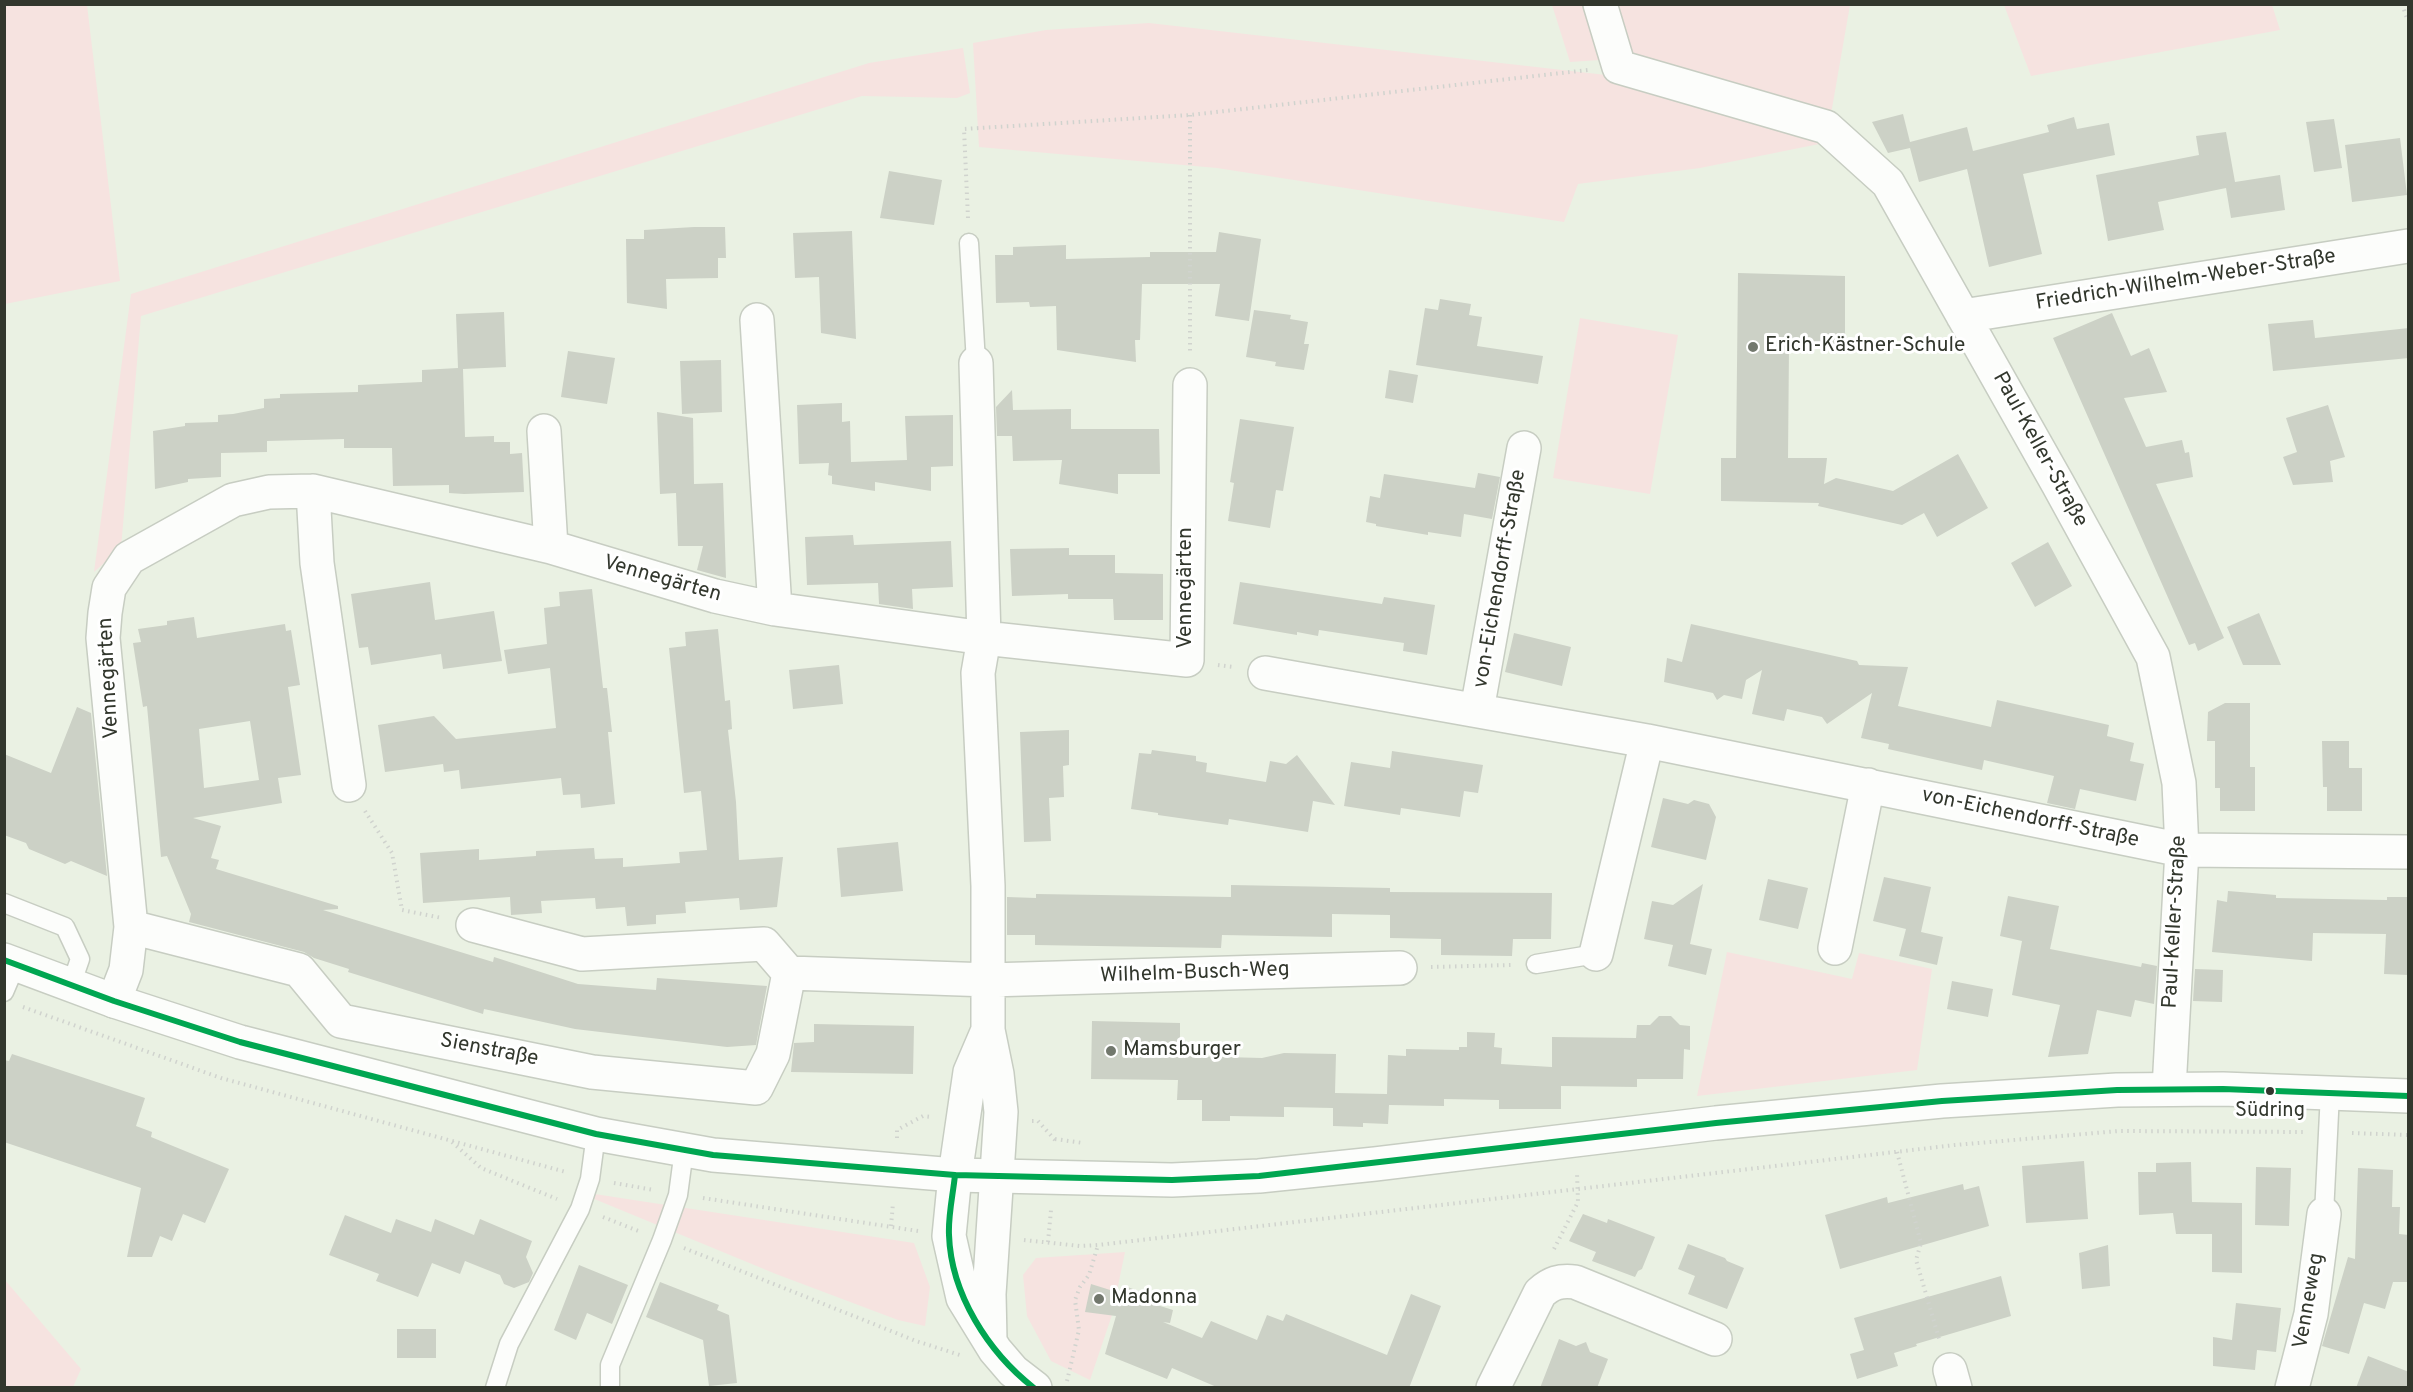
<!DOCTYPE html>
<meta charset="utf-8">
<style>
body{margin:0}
#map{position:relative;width:2413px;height:1392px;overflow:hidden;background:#eaf1e3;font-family:Overpass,sans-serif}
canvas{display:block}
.frame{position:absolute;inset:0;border:6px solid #32372d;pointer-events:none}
</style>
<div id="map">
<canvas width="2413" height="1392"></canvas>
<div class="frame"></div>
</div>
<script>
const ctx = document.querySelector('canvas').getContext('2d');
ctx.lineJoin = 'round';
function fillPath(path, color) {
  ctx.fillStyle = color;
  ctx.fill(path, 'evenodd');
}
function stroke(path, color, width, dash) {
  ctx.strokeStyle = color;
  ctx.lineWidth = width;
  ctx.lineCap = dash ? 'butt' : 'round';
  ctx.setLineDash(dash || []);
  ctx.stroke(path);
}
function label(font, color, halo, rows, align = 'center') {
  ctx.font = font + ' Overpass,sans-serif';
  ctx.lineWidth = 6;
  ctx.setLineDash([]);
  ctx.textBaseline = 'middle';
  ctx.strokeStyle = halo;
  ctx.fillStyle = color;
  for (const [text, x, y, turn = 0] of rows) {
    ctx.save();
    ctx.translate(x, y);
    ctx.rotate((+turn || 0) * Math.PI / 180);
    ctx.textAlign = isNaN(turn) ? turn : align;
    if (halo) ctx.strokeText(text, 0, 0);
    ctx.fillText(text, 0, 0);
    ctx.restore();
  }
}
const green = new Path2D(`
 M5,4L87,5L120,281L5,304Z
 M1552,5H1585L1600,60L1570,62Z
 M1617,5H1850L1831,114L1634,61Z
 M2004,5H2272L2280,30L2031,76Z
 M1149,23L1615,76L1829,142L1700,168L1578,184L1564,222L1217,168L979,147L973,43L1046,30Z
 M963,48L970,93L957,98L862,96L141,316L121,548L94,572L131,294L869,63Z
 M1580,318L1678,335L1650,494L1553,478Z
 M1727,952L1852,979L1859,953L1932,969L1917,1070L1697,1096Z
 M575,1191L914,1243L930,1287L925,1326L898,1320L776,1274Z
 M1125,1252L1112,1315L1090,1380L1051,1361L1027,1316L1023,1275L1036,1258Z
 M5,1280L81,1369L73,1387H5Z`);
const building = new Path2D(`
 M1903,114L1910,142L1967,127L1973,151L2049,132L2047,125L2074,117L2077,129L2109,123L2115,155L2023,174L2042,254L1989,267L1967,169L1919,182L1910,148L1888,153L1872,122Z
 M2334,119L2342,168L2314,172L2306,122Z
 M2226,132L2235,182L2280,175L2285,210L2231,218L2226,188L2158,202L2164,230L2108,241L2096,175L2199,155L2196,136Z
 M2400,138L2407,195L2352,202L2345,145Z
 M889,171L942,180L934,225L880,218Z
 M694,227H725L726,258H718V278L666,279L667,309L627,303L626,239H644V230Z
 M852,231L856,339L821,333L819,277L795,278L793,233Z
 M1219,232L1261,239L1249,321L1215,316L1220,284H1142L1140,340H1135L1136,362L1057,350L1056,306L1030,307L1029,302L996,303L995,255H1013V247L1066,245V259L1150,257V252H1216Z
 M1738,273L1845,276V348L1789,347L1788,458H1827L1824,484L1836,478L1893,491L1958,454L1988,508L1937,537L1924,513L1902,525L1818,506L1819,503L1721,501V458H1736Z
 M1440,299L1471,304L1469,315L1482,317L1477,346L1543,356L1538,384L1416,365L1425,308L1438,310Z
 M1254,310L1291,315L1290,319L1308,322L1304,344H1309L1304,370L1275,366L1276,362L1246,357Z
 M504,312L506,367L463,369L465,437L494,436V442H510V454L522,453L524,492L464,494L449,493V485L393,486L392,448H344V439L267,441V452L221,453V477L188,479V482L155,489L153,431L185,426V423L218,422V415L233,414L264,408V399L280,398V394L358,392V385L422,382V370L458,368L456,314Z
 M2112,313L2131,356L2149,348L2167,392L2124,398L2146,447L2182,440L2185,453L2189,452L2193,477L2156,484L2224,638L2198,651L2195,643L2189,645L2053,338Z
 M2313,320L2315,338L2409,328V358L2273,371L2268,324Z
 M568,351L615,358L607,404L561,397Z
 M721,360L722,412L682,414L680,361Z
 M1389,370L1418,375L1413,403L1385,398Z
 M1012,390L1013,410L1071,409V429H1159L1160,474H1118V494L1059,484L1062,460L1013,461L1012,436H997L996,407Z
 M842,403V422L850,421L851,462L907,460L905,416L953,415V466L931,467V491L875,482V491L832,484V476L828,475L829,463L799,464L797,405Z
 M2328,405L2345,457L2330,461L2333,482L2293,485L2283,457L2297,452L2286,418Z
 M657,412L693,418L694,484L723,483L726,578L697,570L703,546H678L676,493L660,494Z
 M1240,419L1294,427L1283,491L1276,490L1270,528L1228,521L1234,483L1230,482Z
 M1478,473L1500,477L1492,519L1464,514L1461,537L1428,532V535L1376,526V524L1366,522L1370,496L1380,498L1384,474L1475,488Z
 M853,535L854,545L951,541L953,587L912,589L913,609L879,604L878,583L807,585L805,537Z
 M2048,542L2072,586L2035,607L2011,563Z
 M1069,548V555H1115V573L1163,574V620H1114L1113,599H1068V594L1012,596L1010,549Z
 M430,582L435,620L494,611L502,661L443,669L441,654L371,665L368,647L359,648L351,594Z
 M1240,582L1382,604L1384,597L1435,605L1427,655L1403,651L1404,643L1319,630L1318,636L1297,632V635L1233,624Z
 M592,589L603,688H607L612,732H608L615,804L581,808L580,794L563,795L561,778L461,789L459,770L444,772L443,764L385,772L378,725L434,716L456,739L556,728L550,668L508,674L504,650L547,644L544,608L560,606L559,592Z
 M2259,613L2281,665H2243L2227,627Z
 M194,617L197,638L285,624L286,631L291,630L300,685L288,687L301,775L278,778L282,803L193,818L221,826L211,858L219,860L216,869L338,906V909L323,910L493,962L494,957L578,984L656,990L657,978L767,986L756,1045L727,1047L575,1029L484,1009L483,1014L348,972L349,969L314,958L304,952L189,922L191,914L167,856L161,857L147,706L143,707L133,643L141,642L138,629L167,625V621ZM250,721L259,780L204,788L199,729Z
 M1691,624L1857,661L1859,665L1908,667L1898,706L1991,727L1997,700L2109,725L2107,736L2134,743L2130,761L2144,764L2136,801L2080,789L2075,809L2047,803L2054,776L1984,760L1982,770L1888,749L1889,744L1861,738L1872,693L1827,724L1822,717L1787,709L1784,721L1752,714L1762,670L1746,680L1742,699L1724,695L1717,700L1713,693L1664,682L1667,658L1682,662Z
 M718,629L725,701L730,700L732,729L728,730L736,802L739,860L783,857L777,907L740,910L739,898L685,902L686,913L656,915V924L627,926L625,907L596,909L595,898L541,901L542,913L511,915L510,897L423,903L420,853L479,849V860L536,856V851L594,848L595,859L623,858V867L680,863L679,852L707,850L701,791L684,793L669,648L686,646L685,632Z
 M1514,633L1571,647L1562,686L1505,672Z
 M839,665L843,704L793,709L789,670Z
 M2225,703H2250V767H2255V811H2220V788H2215V741H2207L2208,712Z
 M77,707L91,713L107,876L71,861L65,864L29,849L26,843L4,835V754L51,773Z
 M1069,730V765L1063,766L1064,797L1049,798L1051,841L1024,842L1020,732Z
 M2322,741H2349V768H2362V811H2327V787H2323Z
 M1152,750L1196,756V761L1207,763L1206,772L1266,782L1270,761L1286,764L1297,755L1335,805L1313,801L1308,832L1229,819L1228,825L1158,815V813L1131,809L1139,753L1151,754Z
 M1392,751L1483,765L1478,793L1464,791L1460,817L1401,808L1400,815L1344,806L1351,762L1390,768Z
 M1663,798L1688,804L1694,800L1709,804L1716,817L1706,860L1651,847Z
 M898,842L903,891L841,897L837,848Z
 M1884,877L1931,887L1921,932L1943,937L1937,965L1899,956L1906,929L1873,921Z
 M1768,879L1808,888L1798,929L1759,920Z
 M1703,884L1690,944L1712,949L1706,975L1668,966L1673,945L1644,939L1652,901L1673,905Z
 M1231,885L1390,888V915L1332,914V937L1222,935L1221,948L1035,945V935H1007V897L1036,898V894L1231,897Z
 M2228,891L2276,895V898L2387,900V897H2409V975L2384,974L2386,934L2313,933L2312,961L2212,952L2217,900L2227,902Z
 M1390,892L1552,893L1551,939H1513L1512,956L1441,955V939L1390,938Z
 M2008,896L2059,906L2050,949L2141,967L2142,963L2157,966L2154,1004L2135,1000L2131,1017L2097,1010L2088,1054L2048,1057L2060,1005L2012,995L2022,941L2000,936Z
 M2195,969L2223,970L2222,1002L2193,1001Z
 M1952,981L1993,989L1988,1017L1947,1009Z
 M1659,1016H1671L1680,1025L1690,1026V1050L1684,1049L1683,1079H1637V1087L1561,1086V1109H1499V1100L1444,1099V1106L1389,1105L1388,1124L1363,1123V1127L1333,1126V1108L1284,1107V1117L1230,1116V1121H1202V1100H1177L1178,1080L1091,1079L1092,1021L1180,1023V1042L1186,1041V1056L1262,1058L1284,1053L1336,1054L1335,1093L1387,1094L1388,1055L1406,1056V1049L1459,1050V1047H1467V1032L1495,1033L1494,1047L1502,1048L1501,1064L1552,1067V1037L1636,1038L1637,1025H1650Z
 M814,1024L914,1026L913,1074L791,1072L794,1043L814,1042Z
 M12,1054L145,1098L136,1126L152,1132L151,1137L229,1169L205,1223L183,1214L172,1241L160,1236L152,1257H127L141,1188L4,1142V1060L9,1061Z
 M2084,1161L2088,1219L2026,1223L2022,1166Z
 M2191,1162L2192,1202L2242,1203V1273L2212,1272V1234H2176L2173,1213L2139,1215L2138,1172H2156V1163Z
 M2256,1167L2291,1168L2289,1226L2255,1225Z
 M2358,1168L2393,1170L2392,1207H2400L2399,1234L2409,1235V1282H2393L2385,1309L2364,1303L2349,1354L2322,1346L2348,1257L2355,1259Z
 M1963,1184L1964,1190L1979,1186L1989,1226L1840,1269L1825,1215L1887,1197L1888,1203Z
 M1583,1214L1607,1223L1608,1219L1655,1237L1642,1269L1638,1271L1635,1277L1592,1261L1596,1252L1569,1241Z
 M345,1215L391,1233L396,1219L431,1232L435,1219L474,1235L480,1219L532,1241L526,1257L533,1273L529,1282L514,1288L504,1284L500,1275L465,1261L460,1274L432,1263L418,1297L376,1281L379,1274L329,1255Z
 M1688,1244L1725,1258L1727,1261L1744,1268L1727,1309L1688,1294L1695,1276L1678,1269Z
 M2108,1245L2110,1286L2082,1289L2079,1253Z
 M579,1265L628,1285L612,1324L587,1313L576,1340L554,1330Z
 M2001,1276L2011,1316L1916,1344L1917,1346L1894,1353L1898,1366L1857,1379L1850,1354L1864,1350L1854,1318Z
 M660,1282L719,1305L717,1310L729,1315L737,1383L709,1386L703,1340L646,1317Z
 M1091,1284L1123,1294L1125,1286L1159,1299L1157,1305L1173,1310L1170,1323L1163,1322L1202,1338L1211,1321L1257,1340L1267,1315L1283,1321L1286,1314L1387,1355L1411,1294L1441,1306L1409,1388H1219L1172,1368L1167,1379L1105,1354L1116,1316L1085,1312Z
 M2236,1303L2281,1308L2276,1352L2257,1350L2255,1370L2213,1366V1337L2232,1340Z
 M397,1329H436V1358H397Z
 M1559,1339L1576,1346L1586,1342L1590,1352L1608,1359L1597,1388H1540Z
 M2368,1356L2409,1372V1388H2356Z`);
const path = new Path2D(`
 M2402,4L2408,21
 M1190,115V354
 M968,218L964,129L1190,115L1588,70
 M1218,665L1234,667
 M365,811L392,853L402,910L442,918
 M1431,967L1511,965
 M23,1007L221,1078L566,1172
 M1032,1121H1038L1055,1140
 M2352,1133L2408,1135
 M897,1138V1130L923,1116L932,1117
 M1055,1139L1083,1143
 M452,1142L481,1168L557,1199
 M1897,1152L1921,1243L1916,1260L1940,1342
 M614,1183L654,1190
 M703,1198L918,1231
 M603,1217L641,1232
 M891,1226L893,1203
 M1024,1240L1080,1246L1098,1245L1955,1145L2119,1131L2303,1132
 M1048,1242L1051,1210
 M684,1248L916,1341L960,1355
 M1554,1249L1578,1202L1577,1173
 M1067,1381L1079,1330L1075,1300L1080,1287L1089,1275L1098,1245`);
const service = new Path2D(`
 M969,243L976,363
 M4,903L65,927L80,959L71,985
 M1536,964L1596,954
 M4,992L16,964
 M2324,1214L2330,1093
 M495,1388L509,1344L580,1209L590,1179L596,1134
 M610,1388V1365L662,1240L678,1195L684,1150`);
const minor = new Path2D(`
 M1600,4L1619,67L1826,127L1888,183L2058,484L2153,657L2179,783L2182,850L2169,1089
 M1963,316L2408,246
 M757,320L775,609
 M976,363L984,638L978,673L988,886V1030L997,1074L1001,1112L989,1294L990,1340
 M544,431L551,547
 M313,491L317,563L349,785
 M1265,673L1647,741L2182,850L2408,852
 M1477,710L1524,448
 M473,925L582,954L764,944L789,973L989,980L1400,968
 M131,927L299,970L341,1021L592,1072L756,1088L773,1054L789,973
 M1835,948L1868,785
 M1596,954L1647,741
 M114,1001L126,970L131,927L103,638L105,613L109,588L129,558L233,500L269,492L313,491L551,547L715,596L775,609L984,638L1187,660L1190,385
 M988,1030L970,1072L955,1175L949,1236L963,1298L995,1350L1013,1371L1035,1388
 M1950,1370L1955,1388
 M1493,1388L1540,1293C1551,1283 1560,1280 1575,1282L1715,1339
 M2292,1388L2311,1314L2324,1214`);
const primary = new Path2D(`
 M4,960L114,1001L240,1042L596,1134L713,1155L955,1175L1172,1180L1259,1176L1375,1164L1716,1123L1942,1101L2117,1090L2223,1089L2408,1096`);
const bus1 = new Path2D(`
 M4,960L114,1001L240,1042L596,1134L713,1155L955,1175L1172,1180L1259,1176L1716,1123L1942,1101L2117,1090L2223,1089L2408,1096
 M955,1175C953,1195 948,1215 949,1235C951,1294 988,1352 1034,1388`);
const markers = [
 [1753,347,6,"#72786d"],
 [1111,1051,6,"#72786d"],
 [2270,1091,5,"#32372d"],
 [1099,1299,6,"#72786d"]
];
const busNames = [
 ["Südring",2270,1112]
];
const streetNames = [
 ["Friedrich-Wilhelm-Weber-Straße",2186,281,-9],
 ["Paul-Keller-Straße",2039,450,61],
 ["von-Eichendorff-Straße",1501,579,-80],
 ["Vennegärten",662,580,16],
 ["Vennegärten",1187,588,-90],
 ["Vennegärten",110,678,-93],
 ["von-Eichendorff-Straße",2030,819,12],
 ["Paul-Keller-Straße",2176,922,-87],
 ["Wilhelm-Busch-Weg",1195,974,-2],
 ["Sienstraße",489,1051,11],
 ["Venneweg",2310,1301,-80]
];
const poiNames = [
 ["Erich-Kästner-Schule",1765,347],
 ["Mamsburger",1123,1051],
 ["Madonna",1111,1299]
];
fillPath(green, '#f6e3e0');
fillPath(building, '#ccd1c6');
stroke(service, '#c7cdc2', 21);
stroke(minor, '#c7cdc2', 36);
stroke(primary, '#c7cdc2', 36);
stroke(path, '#d0d3ce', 4, [1.5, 4.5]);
stroke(service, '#fcfdfb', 18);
stroke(minor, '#fcfdfb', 33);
stroke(primary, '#fcfdfb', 33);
stroke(bus1, '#00a651', 6);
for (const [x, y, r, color] of markers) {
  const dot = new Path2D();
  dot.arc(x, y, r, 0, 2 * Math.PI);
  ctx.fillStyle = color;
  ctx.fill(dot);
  stroke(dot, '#fff', 2);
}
label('20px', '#32372d', '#fff', busNames);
label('21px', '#32372d', '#fff', streetNames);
label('21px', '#32372d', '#fff', poiNames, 'left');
</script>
